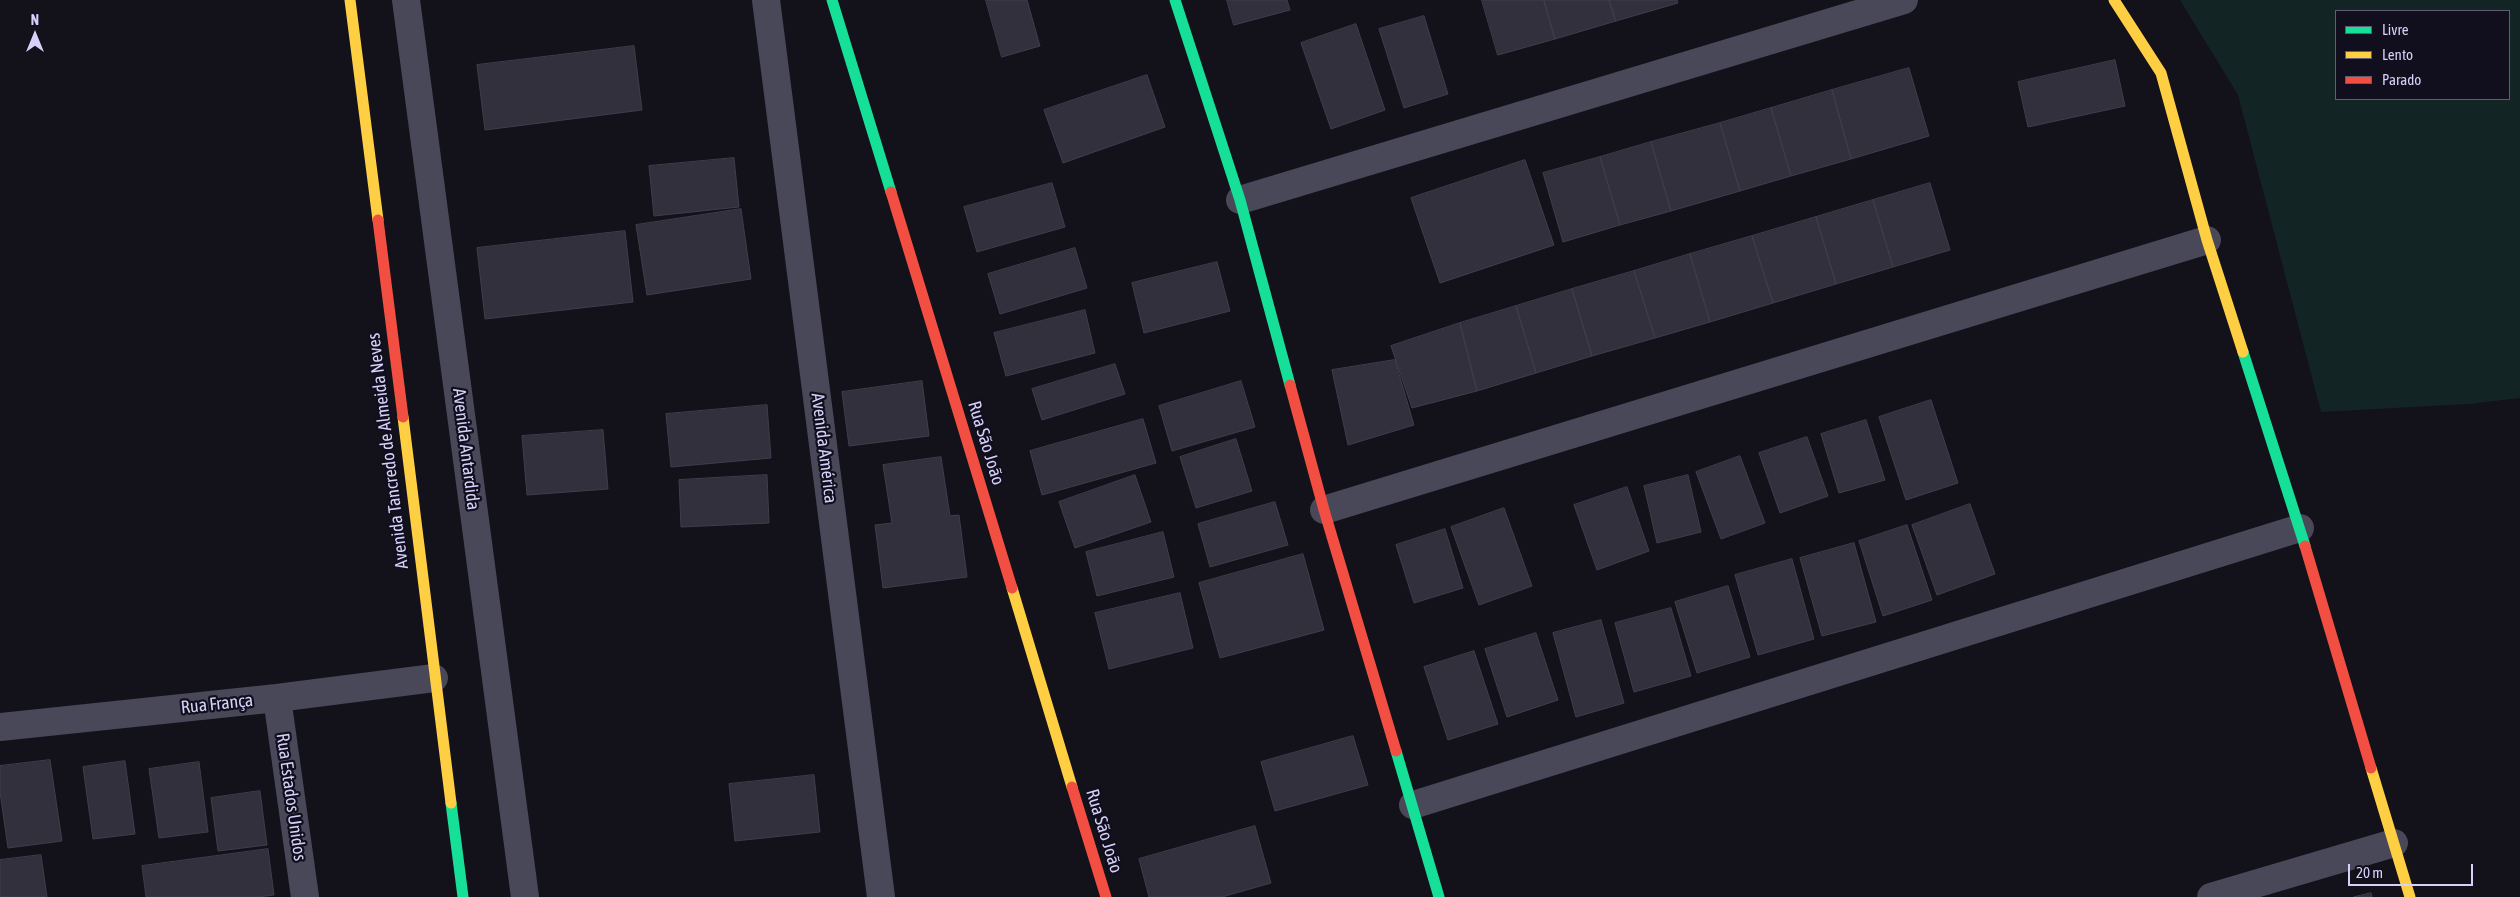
<!DOCTYPE html>
<meta charset="utf-8">
<style>
body{margin:0}
#map{position:relative;width:2520px;height:897px;overflow:hidden;background:#13121a;font-family:"Asap Condensed",sans-serif}
canvas{display:block}
.legend{position:absolute;left:2335px;top:10px;width:175px;height:90px;box-sizing:border-box;background:#110f1d;border:1px solid #605d75;margin:0;padding:6px 9px;list-style:none;font-size:15px;color:#d6d1f9}
.legend li{display:flex;align-items:center;gap:10px;height:25px}
.legend b{width:25px;border:1px solid #605d75}
.north{position:absolute;left:10px;top:10px;width:50px;height:50px;-webkit-text-stroke:4px #110f1d;paint-order:stroke;rotate:0deg;font-size:14px;font-weight:700;line-height:20px;text-align:center;color:#d6d1f9}
.north::after{content:'';display:block;margin:auto;width:18px;height:22px;background:#d6d1f9;clip-path:polygon(50% 0,100% 100%,50% 72%,0 100%)}
.scale{position:absolute;left:2348px;top:864px;width:125px;height:22px;box-sizing:border-box;border:2px solid #d6d1f9;border-top:0;padding-left:6px;font-size:15px;line-height:18px;white-space:nowrap;color:#d6d1f9;-webkit-text-stroke:4px #110f1d;paint-order:stroke}
</style>
<div id="map">
<canvas width="2520" height="897"></canvas>
<ul class="legend">
<li><b style="height:6px;background:#16e098"></b>Livre</li>
<li><b style="height:6px;background:#ffcf43"></b>Lento</li>
<li><b style="height:6px;background:#f24e42"></b>Parado</li>
</ul>
<div class="north">N</div>
<div class="scale">20 m</div>
</div>
<script>
const ctx = document.querySelector('canvas').getContext('2d');
ctx.lineJoin = 'round';
function fillPath(path, color) {
  ctx.fillStyle = color;
  ctx.fill(path, 'evenodd');
}
function stroke(path, color, width, dash) {
  ctx.strokeStyle = color;
  ctx.lineWidth = width;
  ctx.lineCap = dash ? 'butt' : 'round';
  ctx.setLineDash(dash || []);
  ctx.stroke(path);
}
function label(font, color, halo, rows, align = 'center') {
  ctx.font = font + ' "Asap Condensed",sans-serif';
  ctx.lineWidth = 4.5;
  ctx.setLineDash([]);
  ctx.textBaseline = 'middle';
  ctx.strokeStyle = halo;
  ctx.fillStyle = color;
  for (const [text, x, y, turn = 0] of rows) {
    ctx.save();
    ctx.translate(x, y);
    ctx.rotate((+turn || 0) * Math.PI / 180);
    ctx.textAlign = isNaN(turn) ? turn : align;
    if (halo) ctx.strokeText(text, 0, 0);
    ctx.fillText(text, 0, 0);
    ctx.restore();
  }
}
const green = new Path2D(`
 M2180,0H2520V398L2468,404L2321,412L2238,95ZM2336,11H2509V99H2336Z`);
const building = new Path2D(`
 M986,0H1027L1040,46L1002,57Z
 M1227,0H1287L1290,10L1234,25Z
 M1482,0H1544L1555,39L1498,55Z
 M1544,0H1609L1616,21L1555,39Z
 M1609,0H1677L1678,3L1616,21Z
 M1424,16L1448,94L1404,108L1379,29Z
 M1356,24L1385,110L1331,129L1301,43Z
 M634,46L642,110L485,130L477,65Z
 M2115,60L2125,106L2028,127L2018,82Z
 M1909,68L1929,136L1851,159L1832,90Z
 M1147,75L1165,127L1063,163L1044,110Z
 M1832,90L1851,159L1791,176L1771,108Z
 M1771,108L1791,176L1740,191L1720,123Z
 M1720,123L1740,191L1671,211L1651,142Z
 M1651,142L1671,211L1620,225L1600,157Z
 M1600,157L1620,225L1563,242L1543,173Z
 M734,158L739,207L654,216L649,166Z
 M1525,160L1554,245L1440,283L1411,198Z
 M1052,183L1065,227L977,252L964,207Z
 M1930,183L1950,250L1893,267L1873,200Z
 M1873,200L1893,267L1836,284L1816,217Z
 M741,209L751,279L647,295L636,225Z
 M1816,217L1836,284L1773,303L1752,236Z
 M625,231L633,302L485,319L477,248Z
 M1752,236L1773,303L1710,322L1690,254Z
 M1075,248L1087,288L1000,314L988,274Z
 M1690,254L1710,322L1655,338L1634,271Z
 M1217,262L1230,311L1144,333L1132,283Z
 M1634,271L1655,338L1592,356L1572,289Z
 M1572,289L1592,356L1536,373L1516,306Z
 M1516,306L1536,373L1477,391L1460,323Z
 M1085,310L1095,353L1006,376L994,333Z
 M1460,323L1477,391L1412,408L1391,346Z
 M1395,360L1414,425L1348,445L1332,370Z
 M1115,364L1125,394L1042,420L1032,389Z
 M922,381L929,436L849,446L842,392Z
 M1241,381L1255,427L1172,451L1159,406Z
 M1931,400L1958,483L1906,500L1879,417Z
 M767,405L771,458L671,467L666,414Z
 M1143,419L1156,463L1042,495L1030,451Z
 M1866,420L1885,480L1839,493L1821,434Z
 M603,430L608,489L527,495L522,436Z
 M1807,437L1828,496L1780,513L1759,453Z
 M1236,439L1252,491L1196,508L1180,457Z
 M1740,456L1765,523L1721,539L1696,472Z
 M941,457L950,516L959,515L967,577L883,588L875,525L892,523L883,465Z
 M767,475L769,523L681,527L679,480Z
 M1135,475L1151,522L1075,548L1059,502Z
 M1688,475L1701,532L1657,543L1644,486Z
 M1627,487L1649,551L1597,570L1574,505Z
 M1275,502L1288,545L1210,567L1198,524Z
 M1970,504L1995,574L1937,595L1912,525Z
 M1504,508L1532,586L1479,605L1451,527Z
 M1907,525L1932,600L1883,616L1859,541Z
 M1445,529L1463,588L1414,603L1396,545Z
 M1163,532L1174,577L1097,596L1086,552Z
 M1854,543L1876,622L1822,636L1800,558Z
 M1303,554L1324,630L1220,658L1199,583Z
 M1792,559L1814,639L1758,655L1735,575Z
 M1728,586L1750,657L1697,673L1675,602Z
 M1180,593L1193,648L1109,669L1095,613Z
 M1671,608L1691,676L1634,692L1615,623Z
 M1601,620L1624,703L1576,717L1553,633Z
 M1536,633L1558,700L1507,717L1485,649Z
 M1474,651L1498,724L1448,740L1424,667Z
 M1353,736L1368,785L1275,811L1261,762Z
 M50,760L62,841L8,848L0,792V766Z
 M125,761L135,834L93,839L83,767Z
 M199,762L208,832L159,838L149,769Z
 M814,775L820,832L735,841L729,784Z
 M260,791L267,845L218,851L211,798Z
 M1255,826L1271,883L1222,897H1149L1139,859Z
 M268,849L274,895L258,897H146L142,866Z
 M41,855L47,897H0V860Z
 M2371,893L2372,897H2354Z`);
const street = new Path2D(`
 M406,0L525,897
 M766,0L881,897
 M1240,200L1904,0
 M1324,510L2207,240
 M277,698L305,897
 M0,727L277,698L434,678
 M1413,805L2300,528
 M2211,897L2394,843`);
const fast = new Path2D(`
 M832,0L891,192
 M1175,0L1240,200L1290,385
 M2243,352L2305,546
 M1396,751L1439,897
 M451,803L463,897`);
const slow = new Path2D(`
 M350,0L378,220
 M2114,0L2161,73L2207,240L2243,352
 M403,417L451,803
 M1012,588L1072,787
 M2371,768L2410,897`);
const jam = new Path2D(`
 M891,192L1012,588
 M378,220L403,417
 M1290,385L1324,510L1396,751
 M2305,546L2371,768
 M1072,787L1106,897`);
const streetNames = [
 ["Rua São João",986,443,73],
 ["Avenida América",824,448,83],
 ["Avenida Antardida",466,449,83],
 ["Avenida Tancredo de Almeida Neves",388,451,-97],
 ["Rua França",217,704,-6],
 ["Rua Estados Unidos",291,797,82],
 ["Rua São João",1104,831,73]
];
fillPath(green, '#132424');
fillPath(building, '#32303c');
stroke(building, '#403d4d', 1);
stroke(street, '#494859', 28);
stroke(fast, '#16e098', 11);
stroke(slow, '#ffcf43', 11);
stroke(jam, '#f24e42', 11);
label('18px', '#d6d1f9', '#110f1d', streetNames);
</script>
